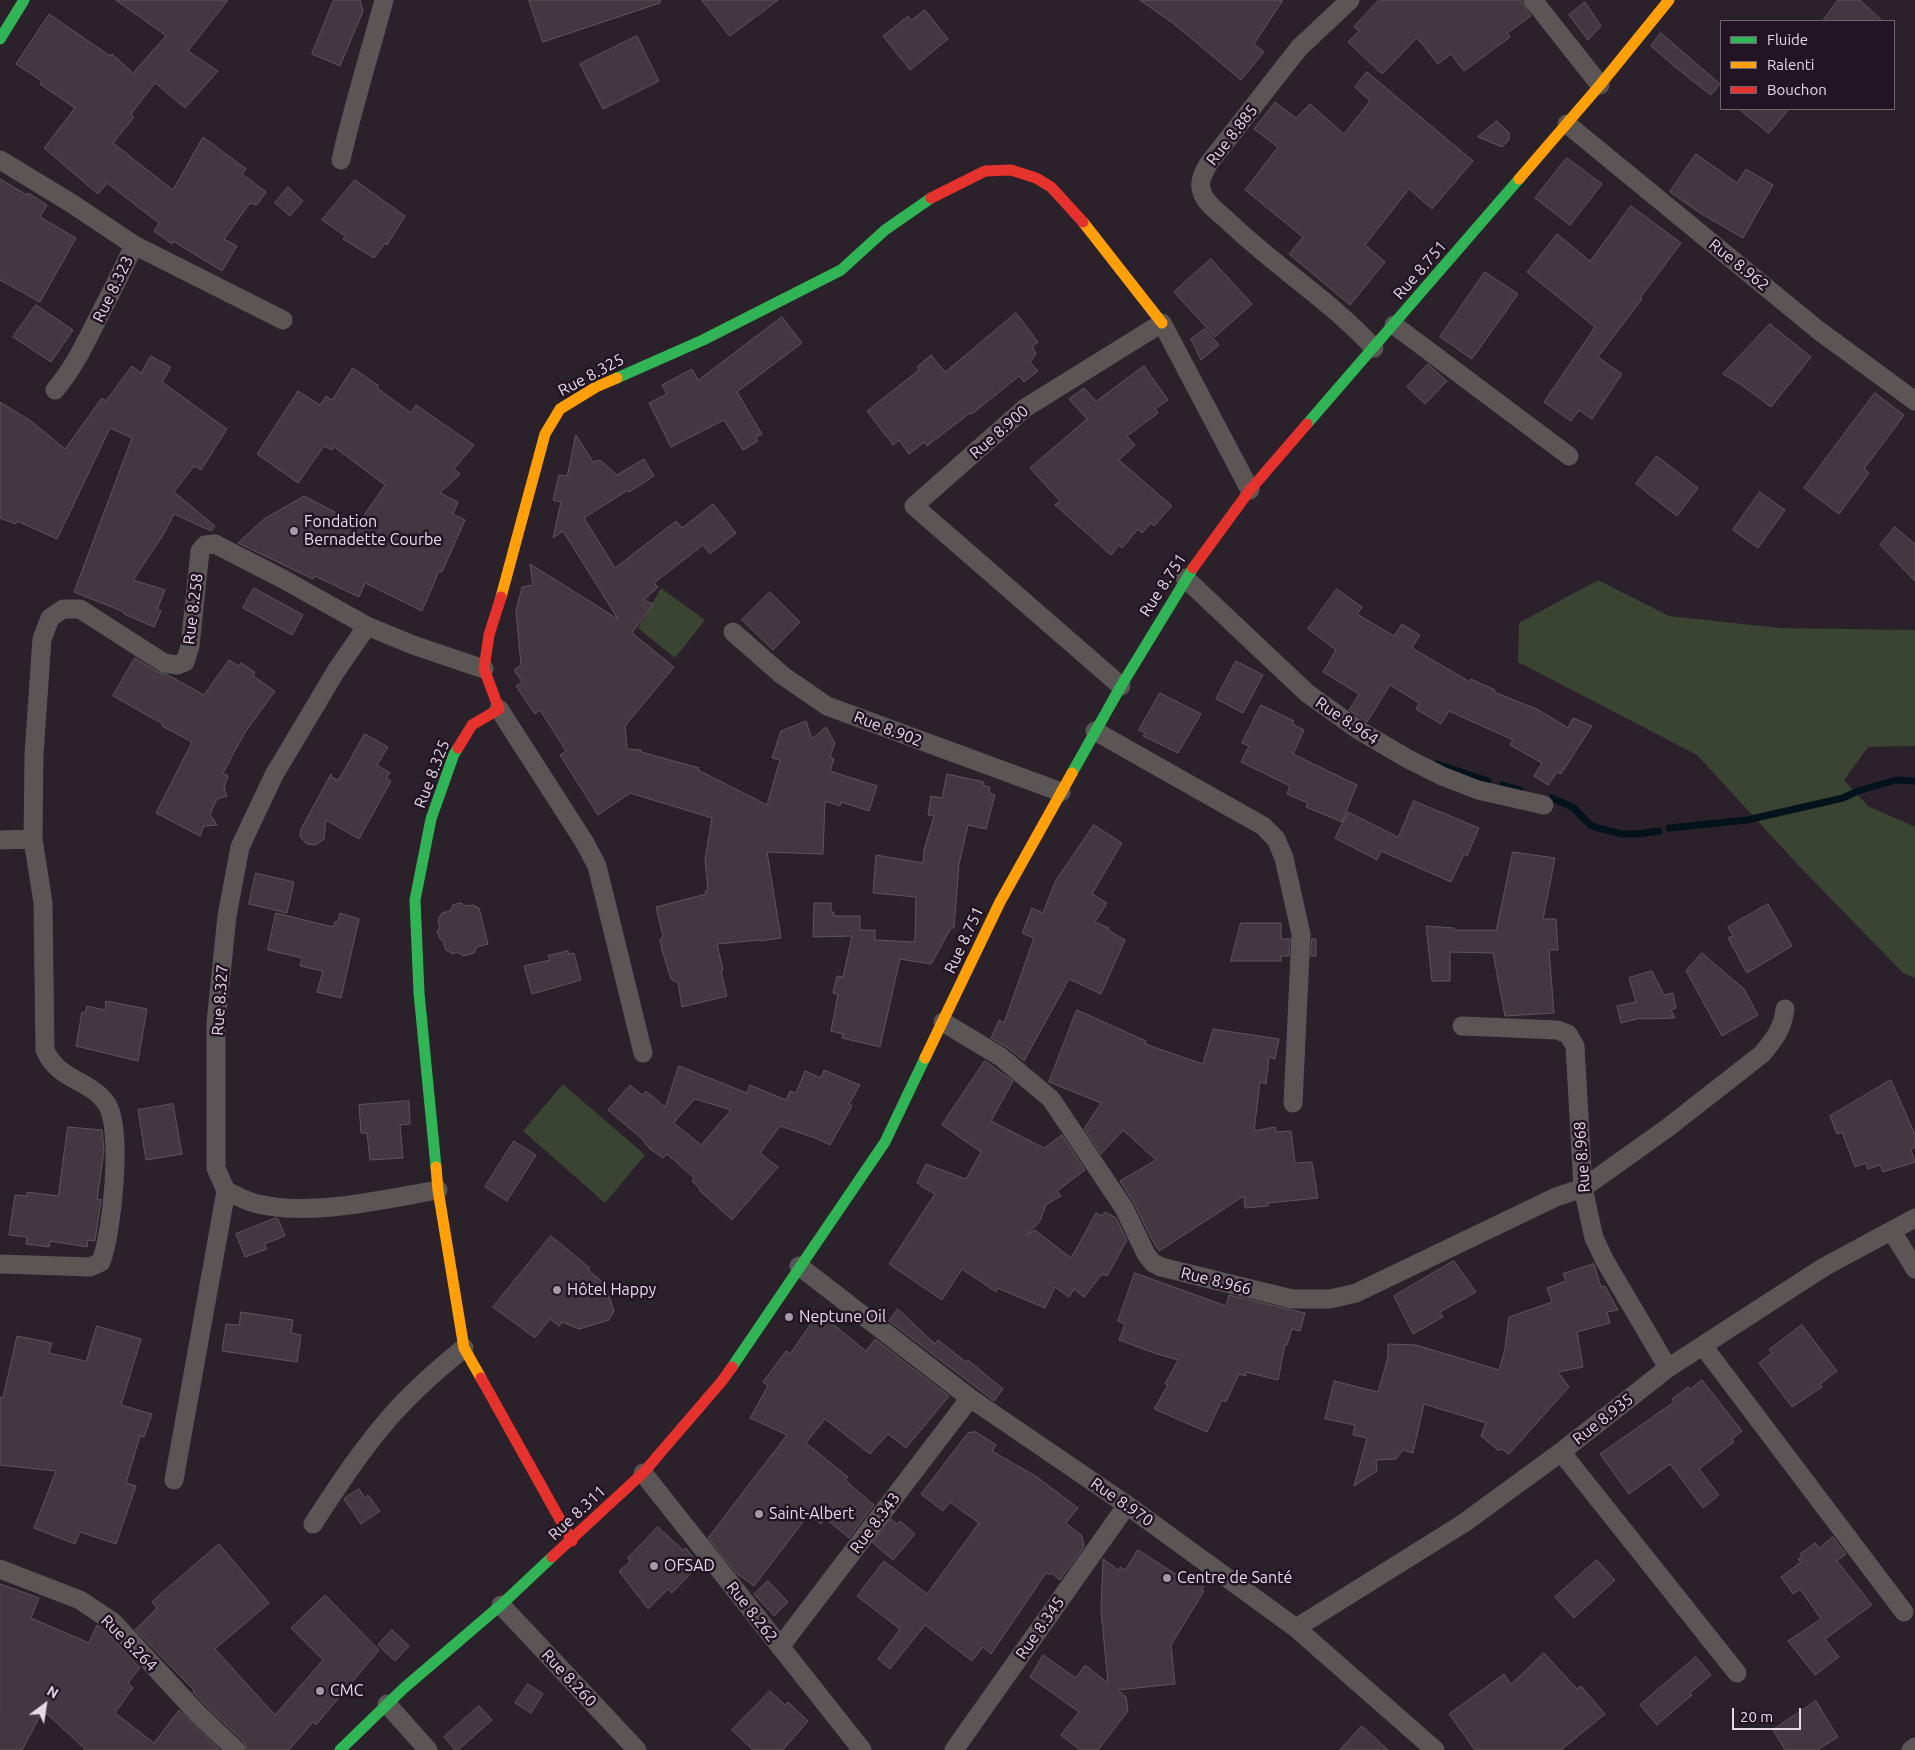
<!DOCTYPE html>
<meta charset="utf-8">
<style>
body{margin:0}
#map{position:relative;width:1915px;height:1750px;overflow:hidden;background:#2a212a;font-family:Ubuntu,sans-serif}
canvas{display:block}
.legend{position:absolute;left:1720px;top:20px;width:175px;height:90px;box-sizing:border-box;background:#231424;border:1px solid #716371;margin:0;padding:6px 9px;list-style:none;font-size:15px;color:#e5dae5}
.legend li{display:flex;align-items:center;gap:10px;height:25px}
.legend b{width:25px;border:1px solid #716371}
.north{position:absolute;left:20px;top:1680px;width:50px;height:50px;-webkit-text-stroke:4px #231424;paint-order:stroke;rotate:31deg;font-size:14px;font-weight:700;line-height:20px;text-align:center;color:#e5dae5}
.north::after{content:'';display:block;margin:auto;width:18px;height:22px;background:#e5dae5;clip-path:polygon(50% 0,100% 100%,50% 72%,0 100%)}
.scale{position:absolute;left:1732px;top:1708px;width:69px;height:22px;box-sizing:border-box;border:2px solid #e5dae5;border-top:0;padding-left:6px;font-size:15px;line-height:18px;white-space:nowrap;color:#e5dae5;-webkit-text-stroke:4px #231424;paint-order:stroke}
</style>
<div id="map">
<canvas width="1915" height="1750"></canvas>
<ul class="legend">
<li><b style="height:6px;background:#30b455"></b>Fluide</li>
<li><b style="height:6px;background:#ff9f0a"></b>Ralenti</li>
<li><b style="height:6px;background:#e5322d"></b>Bouchon</li>
</ul>
<div class="north">N</div>
<div class="scale">20 m</div>
</div>
<script>
const ctx = document.querySelector('canvas').getContext('2d');
ctx.lineJoin = 'round';
function fillPath(path, color) {
  ctx.fillStyle = color;
  ctx.fill(path, 'evenodd');
}
function stroke(path, color, width, dash) {
  ctx.strokeStyle = color;
  ctx.lineWidth = width;
  ctx.lineCap = dash ? 'butt' : 'round';
  ctx.setLineDash(dash || []);
  ctx.stroke(path);
}
function label(font, color, halo, rows, align = 'center') {
  ctx.font = font + ' Ubuntu,sans-serif';
  ctx.lineWidth = 5;
  ctx.setLineDash([]);
  ctx.textBaseline = 'middle';
  ctx.strokeStyle = halo;
  ctx.fillStyle = color;
  for (const [text, x, y, turn = 0] of rows) {
    ctx.save();
    ctx.translate(x, y);
    ctx.rotate((+turn || 0) * Math.PI / 180);
    ctx.textAlign = isNaN(turn) ? turn : align;
    if (halo) ctx.strokeText(text, 0, 0);
    ctx.fillText(text, 0, 0);
    ctx.restore();
  }
}
const green = new Path2D(`
 M1598,580L1669,616L1780,628L1915,630V746L1868,747L1844,780L1868,806L1915,827V978L1903,973L1799,866L1697,755L1518,662L1519,623Z
 M661,588L705,620L675,658L638,628Z
 M563,1084L645,1155L605,1203L523,1131Z`);
const stream = new Path2D(`
 M1437,764L1488,781
 M1502,785L1520,790
 M1552,798L1574,808L1590,825L1598,828L1622,834H1637L1659,831
 M1669,828L1747,820L1843,798L1858,791L1896,780L1915,781`);
const building = new Path2D(`
 M116,0H228L188,51L218,71L185,108L155,83L131,114L134,117L113,143L173,190L203,137L246,169L242,174L266,192L257,205L250,203L224,239L237,246L222,271L173,241L172,244L154,231L159,223L107,183L98,194L44,148L75,108L40,84L42,81L16,64L49,14L110,56L112,54L133,73L166,36Z
 M334,0H360L363,11L340,66L312,54Z
 M529,0H660V3L543,42Z
 M702,0H778L730,36Z
 M1140,0H1283L1254,44L1264,52L1241,80L1174,24Z
 M1379,0H1521L1531,16L1507,33L1510,37L1464,71L1451,54L1438,64L1417,38L1382,74L1348,42L1359,31L1354,27Z
 M1838,0H1860L1882,21H1823Z
 M1585,2L1601,26L1588,40L1569,15Z
 M925,10L948,39L910,70L883,36L908,16L911,20Z
 M1661,33L1720,84L1711,95L1675,67L1651,46Z
 M637,36L659,81L603,109L580,64Z
 M1367,72L1473,161L1432,209L1409,189L1365,245L1385,262L1350,305L1289,254L1303,237L1245,190L1278,147L1254,129L1275,102L1296,118L1310,104L1344,134L1370,101L1355,87Z
 M1739,109H1789L1769,133Z
 M1497,121L1509,133V140L1502,147L1478,137Z
 M1696,154L1737,183L1746,169L1773,185L1743,238L1700,213L1670,192Z
 M1567,158L1602,184L1570,225L1535,198Z
 M0,179L27,195L28,193L47,205L40,217L76,238L40,302L0,280Z
 M355,180L405,216L387,245L385,243L374,258L343,239L345,236L322,220Z
 M288,187L303,201L290,216L275,203Z
 M1631,206L1681,243L1640,298L1642,299L1598,357L1622,374L1592,419L1579,410L1571,421L1544,402L1595,327L1527,272L1557,234L1590,261Z
 M1211,259L1252,304L1215,337L1174,292Z
 M1485,272L1518,294L1472,359L1440,337Z
 M36,305L73,330L51,362L13,337Z
 M1016,313L1038,342L1032,346L1036,354L1030,362L1038,371L1024,382L1019,376L972,414L970,413L927,446L924,442L909,454L899,440L893,445L867,411L919,370L917,367L931,355L945,372Z
 M782,317L802,343L737,392L762,434L756,437L758,441L743,450L724,420L671,447L649,403L667,394L662,385L692,369L698,380Z
 M1770,324L1811,357L1771,407L1740,384L1723,374Z
 M1205,329L1219,345L1201,360L1191,339Z
 M151,356L171,367L162,382L227,429L201,470L194,466L174,492L215,526L211,531L174,514L163,535L133,580L165,590L157,609L161,611L154,627L124,614V612L74,592L132,438L110,428L57,539L17,521L16,524L0,518V402L31,421L65,449L102,398L106,401L132,366L141,373Z
 M1428,364L1447,381L1425,404L1407,387Z
 M1144,366L1168,400L1155,409L1158,413L1127,436L1135,445L1119,460L1172,506L1154,526L1151,523L1142,533L1138,529L1122,548L1119,545L1111,555L1055,505L1060,501L1030,468L1087,419L1069,399L1084,388L1096,401Z
 M353,368L379,386L377,388L411,413L416,405L474,445L454,469L460,474L440,493L458,502L453,514L465,520L442,572L439,571L422,611L365,583L359,597L315,576L313,579L238,543L264,519L304,496L358,524L385,485L334,447L332,450L324,446L298,483L257,454L298,391L320,405L326,396L332,400Z
 M1875,393L1904,415L1864,469L1869,473L1839,514L1804,488Z
 M576,435L593,462L600,460L617,475L644,459L654,476L629,492L628,490L584,518L615,568L676,521L682,528L713,504L736,533L710,554L703,545L654,583L658,587L644,600L653,604L632,633L674,667L625,726L627,749L641,750V752L699,768L698,770L767,805L780,760L772,758L781,731L806,721L812,739L826,727L835,743L830,757L834,759L830,771L877,786L869,811L841,802L840,806L825,801L823,854L767,852L781,938L760,941V940L717,944L723,970L721,971L727,996L682,1007L678,983L671,979L662,950L660,940L663,936L656,907L706,894L705,891L708,890L705,860L712,818L630,793L598,815L560,755L566,751L540,710L535,714L516,686L522,682L514,670L521,665L516,611L522,587L533,585L530,564L618,619L563,531L553,538L561,502L553,500L559,475L567,476Z
 M1657,456L1698,488L1677,516L1636,484Z
 M1760,492L1785,510L1758,548L1733,530Z
 M1895,527L1915,544V581L1880,545Z
 M254,588L303,615L292,635L243,608Z
 M1337,589L1362,607L1357,614L1394,636L1402,624L1420,635L1412,648L1470,682L1471,679L1495,690L1494,692L1539,710L1568,728L1573,718L1592,726L1561,774L1557,772L1548,785L1534,776L1542,763L1510,745L1513,740L1449,711L1441,724L1416,709L1419,703L1390,685L1367,722L1349,710L1359,694L1323,672L1336,650L1308,629Z
 M770,592L800,622L773,650L742,620Z
 M135,658L158,672L168,675L204,695L229,660L239,666L241,663L255,672L253,676L275,691L244,734L223,773L228,776L224,787L227,796L217,799L210,814L217,825L204,826L200,836L156,813L192,742L162,726L163,724L113,696Z
 M1236,661L1263,675L1243,713L1216,699Z
 M1160,693L1201,714L1178,753L1143,736L1145,733L1139,730Z
 M1261,705L1294,721L1292,724L1304,730L1293,754L1357,785L1342,822L1306,807L1308,803L1287,794L1290,786L1241,762L1249,746L1242,743Z
 M365,734L388,747L377,765L390,773L386,778L391,781L359,839L326,820L324,839L316,845L307,844L300,837L301,829L331,774V777L338,780Z
 M947,774L984,782L983,785L990,787L989,793L995,795L986,829L968,825L959,864L954,928H951L931,964L900,959L880,1047L842,1038L843,1034L831,1031L838,994L833,993L837,976L843,977L852,936L813,937L814,903H831V912H834V916H860V930H875V940L915,942L916,897L873,893L876,855L923,863L924,850L934,816L928,815L931,796L942,798Z
 M1414,801L1479,828L1467,856L1464,854L1451,882L1381,851L1377,860L1335,838L1348,812L1398,837Z
 M1094,825L1122,843L1092,894L1107,903L1095,922L1109,928L1108,930L1125,940L1101,994L1069,979L1024,1061L1008,1048L991,1038L999,1020L1004,1023L1034,938L1022,933L1032,908L1043,913L1055,882Z
 M1513,852L1555,858L1543,919H1556L1558,950H1549L1554,1013L1505,1016L1493,953L1450,952V981H1432L1426,926L1454,928V930H1496Z
 M256,873L294,882L287,913L249,904Z
 M461,903L466,906L473,905L479,908L488,944L477,947L474,953L463,956L457,952L453,954L446,950L443,941L440,939L437,931L440,928L438,920L442,913L450,911L453,905Z
 M1768,904L1792,946L1747,973L1728,938L1733,936L1728,927Z
 M276,913L333,927L335,922H338L340,913L359,919L341,998L317,992L323,971L300,966L302,958L268,950Z
 M1241,923H1281V939H1290L1289,956H1281V961H1231Z
 M1312,939H1316V956H1311Z
 M568,951L569,954L574,953L581,980L532,994L524,966L550,960L548,956Z
 M1702,953L1744,989L1758,1015L1722,1036L1686,971Z
 M1652,971L1664,995L1673,993L1676,1008L1671,1010L1675,1018L1642,1019L1641,1018L1621,1023L1617,1006L1636,1002L1629,978Z
 M106,1001L147,1009L138,1061L76,1046L82,1012L85,1013L87,1006L105,1010Z
 M1077,1010L1146,1041L1145,1044L1203,1064L1213,1029L1279,1039L1275,1059L1269,1057L1266,1084L1260,1082L1254,1131L1275,1127L1276,1132L1291,1131L1295,1163L1312,1162L1318,1198L1268,1203V1206L1245,1208L1244,1196L1159,1251L1150,1236L1134,1203L1120,1181L1156,1160L1123,1130L1101,1154L1084,1129L1101,1103L1049,1082Z
 M985,1061L1013,1081L991,1121L1044,1148L1062,1135L1085,1170L1057,1191L1061,1196L1046,1205L1040,1221L1027,1235L1035,1230L1071,1258L1096,1213L1102,1216L1105,1212L1116,1218L1127,1240L1107,1276L1102,1274L1084,1297L1074,1289L1069,1297L1055,1287L1045,1308L997,1288L996,1292L962,1269L942,1300L889,1264L935,1194L921,1186L917,1182L926,1164L966,1179L981,1152L942,1125Z
 M679,1066L747,1093L750,1085L786,1100L790,1091L796,1093L805,1071L821,1078L824,1070L860,1085L849,1104L852,1106L830,1145L818,1139L780,1126L760,1153L778,1167L732,1220L699,1190L700,1189L692,1181L694,1178L667,1154L663,1158L650,1149L641,1138L608,1110L630,1085L642,1095L646,1091L665,1107ZM695,1099L731,1110L701,1145L674,1123Z
 M1891,1080L1915,1135V1147L1911,1150L1915,1162L1883,1172L1880,1165L1868,1169L1866,1163L1855,1167L1842,1132L1837,1134L1830,1116Z
 M409,1101L410,1124L400,1125L403,1158L370,1160L367,1133H361L359,1105Z
 M173,1104L182,1154L146,1160L138,1110Z
 M68,1127L102,1130L104,1151L97,1199L101,1200L95,1241L88,1240L87,1247L50,1241L49,1247L26,1244L27,1237L9,1235L15,1195L27,1196V1192L58,1196Z
 M514,1141L536,1155L507,1201L485,1187Z
 M276,1218L278,1219L285,1236L264,1244L267,1249L245,1257L236,1234Z
 M551,1236L590,1268L588,1270L605,1284L614,1311L609,1320L579,1329L562,1322L559,1326L550,1319L535,1338L493,1307Z
 M1454,1261L1476,1292L1440,1312L1443,1317L1413,1334L1394,1296Z
 M1594,1264L1601,1287L1605,1286L1618,1310L1607,1312L1610,1323L1577,1332L1583,1367L1558,1372L1569,1387L1509,1454L1502,1449L1499,1451L1481,1436L1486,1423L1424,1404L1413,1453L1403,1450L1396,1459L1376,1460L1377,1471L1354,1486L1367,1438L1353,1435L1355,1425L1325,1419L1334,1381L1378,1392L1388,1357V1344L1416,1345L1499,1370L1505,1349L1509,1317L1552,1302L1547,1288L1566,1281L1563,1274Z
 M1135,1273L1226,1306L1229,1295L1305,1313L1300,1331L1292,1329L1287,1345H1285L1278,1380L1246,1372V1376L1239,1374L1226,1402L1222,1400L1207,1432L1154,1409L1168,1385L1165,1384L1178,1360L1154,1353L1119,1340L1125,1324L1118,1321Z
 M898,1309L935,1344L938,1340L966,1362L968,1360L1003,1389L994,1401L889,1321Z
 M241,1312L293,1320L291,1333L301,1335L297,1362L222,1351L226,1324L239,1325Z
 M824,1317L866,1351L875,1339L949,1396L906,1448L888,1434L870,1454L825,1419L806,1443L848,1477L845,1480L874,1505L849,1538L825,1518L821,1524L809,1514L754,1586L736,1573L708,1538L787,1435L750,1418L768,1386L763,1382L786,1351L790,1354L812,1322Z
 M1802,1325L1837,1371L1820,1384L1822,1387L1792,1407L1759,1363L1772,1353L1769,1350Z
 M97,1326L141,1339L121,1405L152,1414L144,1437L140,1436L126,1483L136,1486L116,1544L80,1532L75,1544L34,1528L56,1471L0,1465V1397L3,1398L17,1336L52,1343L49,1353L86,1361Z
 M1702,1380L1742,1431L1732,1439L1734,1442L1699,1469L1719,1495L1703,1508L1670,1464L1629,1494L1600,1454L1674,1402L1672,1399L1688,1387L1690,1389Z
 M976,1432L996,1445L992,1451L1037,1477L1078,1508L1066,1523L1082,1536L1084,1547L1060,1580L1051,1573L1049,1575L1046,1573L991,1654L983,1647L972,1661L925,1625L890,1669L878,1659L900,1629L857,1596L884,1561L927,1594L979,1523L950,1502L943,1511L921,1494L968,1433Z
 M359,1489L365,1498L368,1495L380,1511L361,1524L344,1499Z
 M891,1519L897,1524L900,1521L915,1534L893,1560L873,1543Z
 M658,1527L683,1550L686,1548L699,1565L672,1593L668,1589L648,1609L619,1571L630,1562L628,1558Z
 M1833,1537L1846,1554L1837,1561L1872,1605L1825,1639L1839,1657L1815,1675L1788,1641L1821,1619L1800,1589L1793,1594L1781,1577L1801,1562L1798,1559L1802,1557L1800,1554L1815,1543L1819,1548Z
 M219,1544L269,1603L215,1649L275,1715L323,1660L291,1628L325,1595L379,1650L316,1725L313,1722L289,1750H247L244,1742L205,1705L193,1692L194,1690L135,1630L157,1608L152,1602Z
 M1138,1550L1185,1580L1187,1577L1204,1587L1201,1590L1204,1591L1171,1645L1175,1684L1118,1690L1126,1697L1128,1711L1098,1750H1080L1061,1735L1079,1712L1030,1677L1043,1655L1076,1678L1085,1665L1108,1683L1101,1610L1103,1559L1120,1571V1567L1125,1570Z
 M1597,1560L1615,1580L1574,1618L1555,1597Z
 M768,1581L788,1602L774,1616L754,1594Z
 M0,1584L39,1598L31,1618L89,1643L97,1625L106,1631L140,1668L128,1683L133,1688L115,1713L154,1743L179,1710L220,1750H86L46,1713L44,1717L41,1714L22,1750H0Z
 M392,1630L409,1646L395,1661L378,1645Z
 M1544,1653L1577,1689L1581,1686L1605,1714L1561,1750H1475L1449,1714L1504,1674L1511,1684Z
 M1696,1657L1711,1675L1690,1693L1692,1695L1657,1725L1640,1705Z
 M528,1684L543,1694L531,1713L515,1703Z
 M770,1691L785,1705L788,1702L808,1721L783,1750H753L732,1730Z
 M1816,1701L1838,1737L1817,1750H1785L1773,1730Z
 M479,1706L492,1720L458,1750H455L444,1737Z
 M1362,1726L1388,1750H1340Z`);
const street = new Path2D(`
 M1350,0L1299,48L1209,163C1204,172 1198,181 1202,192C1205,203 1218,212 1227,220C1273,265 1330,300 1374,348
 M1533,0L1600,85
 M1567,124L1818,330L1915,401
 M0,160L71,203L134,245C122,272 108,298 95,324C83,348 72,370 55,390
 M341,160C353,106 370,53 384,0
 M134,245L283,320
 M1394,325L1569,456
 M1185,578L1307,693L1357,729L1408,759L1442,776L1478,790L1544,805
 M367,626L336,671L274,775L240,847L227,916L216,1023V1168L226,1191C236,1195 247,1202 258,1204C311,1217 384,1199 438,1190
 M733,632L782,675L827,706L1061,792
 M1121,686L914,506L1025,408L1162,323L1250,490
 M499,709L585,843L597,866L643,1053
 M1095,731L1263,826L1276,839L1284,858L1301,934L1293,1103
 M0,840L33,839L34,754L42,639L50,618L63,609H80L164,663L177,665L185,662L190,646L200,551L205,545L215,544L283,579L367,626L413,645L484,669
 M943,1022L1001,1057L1051,1099L1124,1208L1146,1254L1153,1263L1161,1267L1292,1299H1330L1356,1293L1556,1197L1583,1188L1666,1129L1762,1054C1774,1040 1783,1028 1785,1009
 M1462,1026L1557,1030L1568,1034L1575,1046L1583,1188L1594,1238L1605,1261L1668,1368
 M1892,1231L1915,1269
 M0,1264L90,1267L101,1262C112,1234 123,1130 107,1104C90,1079 58,1081 45,1050L43,903L33,839
 M799,1266L970,1398L1127,1505L1296,1628L1435,1750
 M1703,1346L1904,1612
 M1561,1452L1737,1673
 M643,1473L862,1750
 M174,1480L226,1191
 M313,1524C337,1487 362,1449 391,1416C413,1391 438,1369 464,1348
 M0,1569L80,1600L113,1622L197,1713L236,1750
 M501,1605L637,1750
 M1296,1628L1464,1523L1561,1452L1668,1368L1824,1267L1915,1218
 M780,1647L970,1398
 M387,1704L428,1750
 M954,1750L1127,1505
 M1911,1750L1915,1747`);
const fast = new Path2D(`
 M0,39L24,0
 M617,378L703,340L841,270L885,230L931,198
 M1307,424L1519,179
 M1072,773L1121,686L1193,568
 M436,1167L419,993L415,900L431,819L454,754L458,748
 M732,1367L885,1142L925,1058
 M340,1750L404,1688L501,1605L552,1557`);
const slow = new Path2D(`
 M1519,179L1600,85L1669,0
 M1083,222L1162,323
 M501,597L545,434L560,409L596,387L617,378
 M925,1058L1000,902L1072,773
 M436,1167L438,1190L464,1348L481,1378`);
const jam = new Path2D(`
 M931,198L985,171L1011,170L1036,178L1051,187L1083,222
 M1193,568L1250,490L1307,424
 M458,748L472,725L499,709L484,669L489,635L501,597
 M481,1378L572,1541
 M552,1557L643,1473L722,1381L732,1367`);
const markers = [
 [294,531,5,"#a499a4"],
 [557,1290,5,"#a499a4"],
 [789,1317,5,"#a499a4"],
 [759,1514,5,"#a499a4"],
 [654,1566,5,"#a499a4"],
 [1167,1578,5,"#a499a4"],
 [320,1691,5,"#a499a4"]
];
const streetNames = [
 ["Rue 8.885",1232,135,-52],
 ["Rue 8.962",1739,265,39],
 ["Rue 8.751",1420,270,-49],
 ["Rue 8.323",113,289,-64],
 ["Rue 8.325",591,375,-28],
 ["Rue 8.900",999,432,-41],
 ["Rue 8.751",1163,585,-57],
 ["Rue 8.258",193,609,-83],
 ["Rue 8.964",1347,721,34],
 ["Rue 8.902",888,729,21],
 ["Rue 8.325",432,774,-69],
 ["Rue 8.751",964,940,-65],
 ["Rue 8.327",220,1000,-86],
 ["Rue 8.968",1582,1157,-94],
 ["Rue 8.966",1216,1281,14],
 ["Rue 8.935",1603,1419,-38],
 ["Rue 8.970",1122,1502,35],
 ["Rue 8.311",577,1513,-43],
 ["Rue 8.343",875,1523,-53],
 ["Rue 8.262",752,1612,52],
 ["Rue 8.345",1040,1628,-55],
 ["Rue 8.264",129,1643,45],
 ["Rue 8.260",569,1678,47]
];
const poiNames = [
 ["Fondation",304,522],
 ["Bernadette Courbe",304,540],
 ["Hôtel Happy",567,1290],
 ["Neptune Oil",799,1317],
 ["Saint-Albert",769,1514],
 ["OFSAD",664,1566],
 ["Centre de Santé",1177,1578],
 ["CMC",330,1691]
];
fillPath(green, '#3b4332');
stroke(stream, '#04131b', 7);
fillPath(building, '#433841');
stroke(building, '#5d555c', 1);
stroke(street, '#5b5556', 19);
stroke(fast, '#30b455', 11);
stroke(slow, '#ff9f0a', 11);
stroke(jam, '#e5322d', 11);
for (const [x, y, r, color] of markers) {
  const dot = new Path2D();
  dot.arc(x, y, r, 0, 2 * Math.PI);
  ctx.fillStyle = color;
  ctx.fill(dot);
  stroke(dot, '#231424', 2);
}
label('16px', '#e5dae5', '#231424', streetNames);
label('16px', '#e5dae5', '#231424', poiNames, 'left');
</script>
